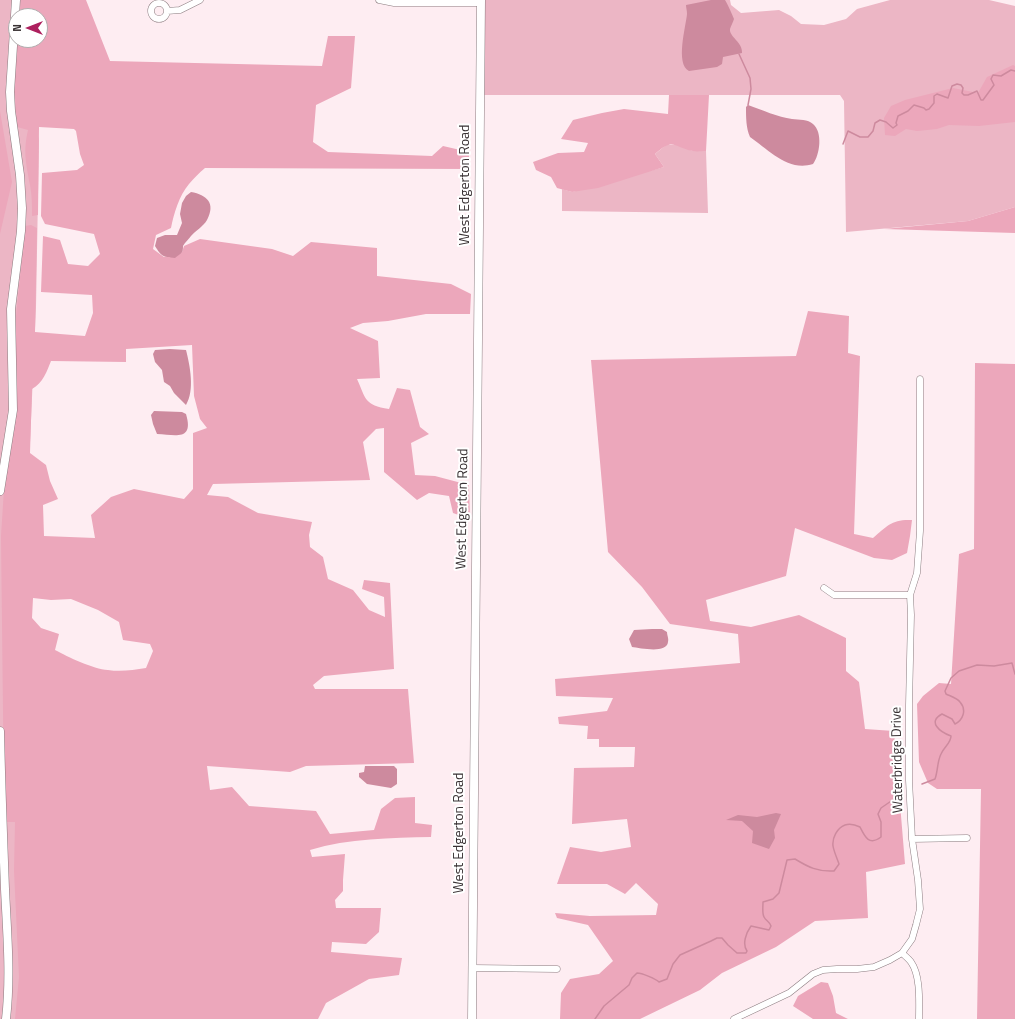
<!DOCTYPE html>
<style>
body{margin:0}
#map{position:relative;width:1015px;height:1019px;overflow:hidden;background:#feedf2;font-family:"Titillium Web",sans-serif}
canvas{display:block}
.north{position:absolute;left:8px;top:8px;width:40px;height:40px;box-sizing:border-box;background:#fff;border:1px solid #b0adae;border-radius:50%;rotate:270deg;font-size:11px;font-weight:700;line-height:16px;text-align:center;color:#393234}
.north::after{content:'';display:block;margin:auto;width:14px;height:18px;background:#ad205e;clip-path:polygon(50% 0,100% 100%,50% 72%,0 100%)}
</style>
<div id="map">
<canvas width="1015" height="1019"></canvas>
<div class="north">N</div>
</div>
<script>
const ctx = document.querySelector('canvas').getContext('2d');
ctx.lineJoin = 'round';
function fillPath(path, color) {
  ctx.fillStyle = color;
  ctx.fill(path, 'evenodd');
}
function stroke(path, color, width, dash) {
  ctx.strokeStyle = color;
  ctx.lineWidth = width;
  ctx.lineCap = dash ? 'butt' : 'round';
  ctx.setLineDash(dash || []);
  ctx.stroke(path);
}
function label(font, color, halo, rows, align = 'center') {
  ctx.font = font + ' "Titillium Web",sans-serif';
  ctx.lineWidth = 4;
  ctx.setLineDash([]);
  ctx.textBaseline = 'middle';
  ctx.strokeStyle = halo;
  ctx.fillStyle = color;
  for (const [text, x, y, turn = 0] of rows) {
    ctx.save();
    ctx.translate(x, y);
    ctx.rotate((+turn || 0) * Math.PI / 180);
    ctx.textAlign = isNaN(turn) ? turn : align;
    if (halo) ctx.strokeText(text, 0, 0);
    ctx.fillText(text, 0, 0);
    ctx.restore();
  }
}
const green = new Path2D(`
 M0,0H40L16,16V40L39,140L36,307L28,488L23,1019H0Z
 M483,0H730L731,5L741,13L779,10L791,16L801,24L824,25L846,19L857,9L890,0H989L1015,6V207L968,221L846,232L844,101L840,95H483Z
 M666,145H677L693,151H706L708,213L562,211V189L572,192L664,167L655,154Z`);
const forest = new Path2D(`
 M21,0H86L110,61L322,66L328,36H355L351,88L316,105L313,142L328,152L432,156L443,146L469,152V169L205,168C199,173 194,178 189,184C179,196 174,213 171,228L156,235L153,249L164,257L182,252L184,246L200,239L272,249L293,256L311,242L377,248V276L451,284L471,294L470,314H426L388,321L363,323L350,328L378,341L380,378L357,379C366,399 364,405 389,409L397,388L410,390L420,427L429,434L411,443L415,475L435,476L469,485L470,519L453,513L449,496L429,493L417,500L384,472V428L376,429L363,442L370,480L213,484L207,495L228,497L258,513L312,522L309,535L310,547L323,557L328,579L353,590L369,610L385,617L384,597L362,589L364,580L390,583L394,669L324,676L313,685L315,689H408L414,763L306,766L290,772L207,766L210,790L232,787L249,806L316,811L330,834L374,830L381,809L395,798L415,797V823L432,825L431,837C391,838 349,838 310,850L312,857L345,854L343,880V891L335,900L336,908H381L379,932L366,944L332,942L331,952L402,958L399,975L369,979L326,1003L318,1019H15L19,977L14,871L15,822H7L4,800L1,536L4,489L14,367L16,317L25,226L31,225L37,228L35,332L85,336L93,313L92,295L41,292L43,236L60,240L68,264L88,266L100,254L94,234L45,224L41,216L42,173L77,170L84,165L80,154L76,131L74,129L39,127L38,215L32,216C32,205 32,195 30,185C26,163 23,152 28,130L17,127L14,82L16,40H40V16H19ZM192,345L194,396L200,419L207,428L193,433V489L184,499L134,489L111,497L91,515L95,538L44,536L43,505L58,499L50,481L46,465L30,453L32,389C43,383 47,371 51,361L126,362V349ZM33,598L51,600L71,599L98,610L119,622L123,640L150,644L153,651L146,668C133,670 121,672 108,670C93,669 68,657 55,650L59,634L41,628L32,618Z
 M1013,65L1015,66V122L979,126L949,125L937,129L917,131L906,129L895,136L885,135L884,118L891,106L905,100L953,88L978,93L987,77Z
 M669,95H709L706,151C702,151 697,152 693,151C673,147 674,137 655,154L664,167L598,188L572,192L557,188L551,177L536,170L533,162L558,153L584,152L588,143L561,139L573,120L602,113L624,109L668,114Z
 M0,111L12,182L0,234Z
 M1015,207V233L884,229L968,221Z
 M808,311L849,316L848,353L860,356L854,534L873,538C887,526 892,519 912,520L910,536L907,553L892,560L874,558L795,528L786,576L706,600L710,621L751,627L799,615L846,638V671L859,682L865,729L894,731L905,864L866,872L868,918L815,921L776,947L722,973L700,990L640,1019H560L561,993L570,979L599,974L613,961L588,925L557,918L555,913L590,916L656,915L658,904L636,883L625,894L607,884H557L570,847L601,852L631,847L627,819L572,824L574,768L634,767L635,747H599V739H587L588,726L559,724L558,717L607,711L613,698L556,696L555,679L740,663L738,634L670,624L642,587L608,552L591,360L796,356Z
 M975,363L1015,364V1019H977L981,789H937L928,783L919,762L917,704L923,696L939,683L951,684L959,554L974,549Z
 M821,982L828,983L833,996L836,1013L848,1019H813L793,1006L798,996Z`);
const water = new Path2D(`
 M711,0H725C727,3 733,16 734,19C733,22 731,26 730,29C729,37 743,42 742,53L723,57L722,64L717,67L689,71C675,64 686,26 687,14C687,10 686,8 686,5Z
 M748,105C762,110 778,117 792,119C799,120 808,119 813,124C823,132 820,155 813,164C788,172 769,150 750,137C746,128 746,117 746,107Z
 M191,192C207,195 216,203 207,220C203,227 196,230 191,236C189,239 185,242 183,246C183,247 183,251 182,252C181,254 177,256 175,258C163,257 161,256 155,246L157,238L165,235H177L182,223L180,214L182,203L186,196Z
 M170,349L186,350C190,366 195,390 186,405L174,393L170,386L164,382L162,370L155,362L153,354L155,350Z
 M154,411L182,412L186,414C194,441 176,435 157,434L153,424L151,415Z
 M652,629H662L667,632C667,635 669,639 668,642C667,654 640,648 632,647L629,639L634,630Z
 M365,766H394L397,769V784L391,788L367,784L359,777V773L364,772Z
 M776,813L781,814L774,830L775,838L769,849L752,843L753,831L742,821L726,820L738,815L757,817Z`);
const stream = new Path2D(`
 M739,54L750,78L751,89L748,105
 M843,144L848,131L860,137H868L873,131L875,123L880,120L886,122L893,128L897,125L896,123L898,116L908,111L914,105L924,108L926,110L929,109L934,103V96L937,94L948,98L952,86L957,84L961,85L963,88L962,93L964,95H968L977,91L981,100H983L994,85L991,79L993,75L1001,76L1011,70L1015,71
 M922,784L935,779C938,771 937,762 941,754C944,747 951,743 951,736C940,732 927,722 942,714L952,719L955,724C963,720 967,710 960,702C957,698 950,696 946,694L945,691L951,678L959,671L977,665L994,666L1012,663L1015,674
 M595,1019L604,1006L629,985L632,978L637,973C642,973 656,979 659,982L667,979L673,964L680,955L711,941L717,938H722L728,945L737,953H746L747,951C742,944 746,933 751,926L769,930L771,926C769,921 766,921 764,917C762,913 763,907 763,902L773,899L779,893L787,860L795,859C808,867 818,872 834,871L839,864C837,858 834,852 833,846C832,838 837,828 845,825C850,823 856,825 860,827C865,837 869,846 881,837V822L878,814L881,808L897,797`);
const street = new Path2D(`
 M379,0L394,3H481
 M151 11a8 8 0 1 1 16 0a8 8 0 1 1-16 0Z
 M167,11L180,10L200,0
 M824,588L834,595H910
 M912,839L967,838
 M902,953C905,956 909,959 911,962C921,976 919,1003 919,1019
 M472,968L557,969
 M734,1019L789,993L813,974L823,970L837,969H857L874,967L890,960L902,953L912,939L916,925L920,909L918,880L912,839L909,780V705L911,615L910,595L917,573L920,531V379`);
const secondary = new Path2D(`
 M0,491L13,410L11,309L21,231L22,208L20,175L11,111L10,92L16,0
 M0,731C1,783 3,836 5,889C7,932 11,976 6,1019
 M472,1019L481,0`);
const streetNames = [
 ["West Edgerton Road",466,185,-90],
 ["West Edgerton Road",463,509,-89],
 ["Waterbridge Drive",898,760,-91],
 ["West Edgerton Road",460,833,-90]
];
fillPath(green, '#ecb6c5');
fillPath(forest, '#eca7bb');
fillPath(water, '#cd8a9e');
stroke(stream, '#cd8a9e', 1.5);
stroke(street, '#8a7b7f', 7);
stroke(secondary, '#8a7b7f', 9);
stroke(street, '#fff', 6);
stroke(secondary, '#fff', 8);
label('14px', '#393234', '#fff', streetNames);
</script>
